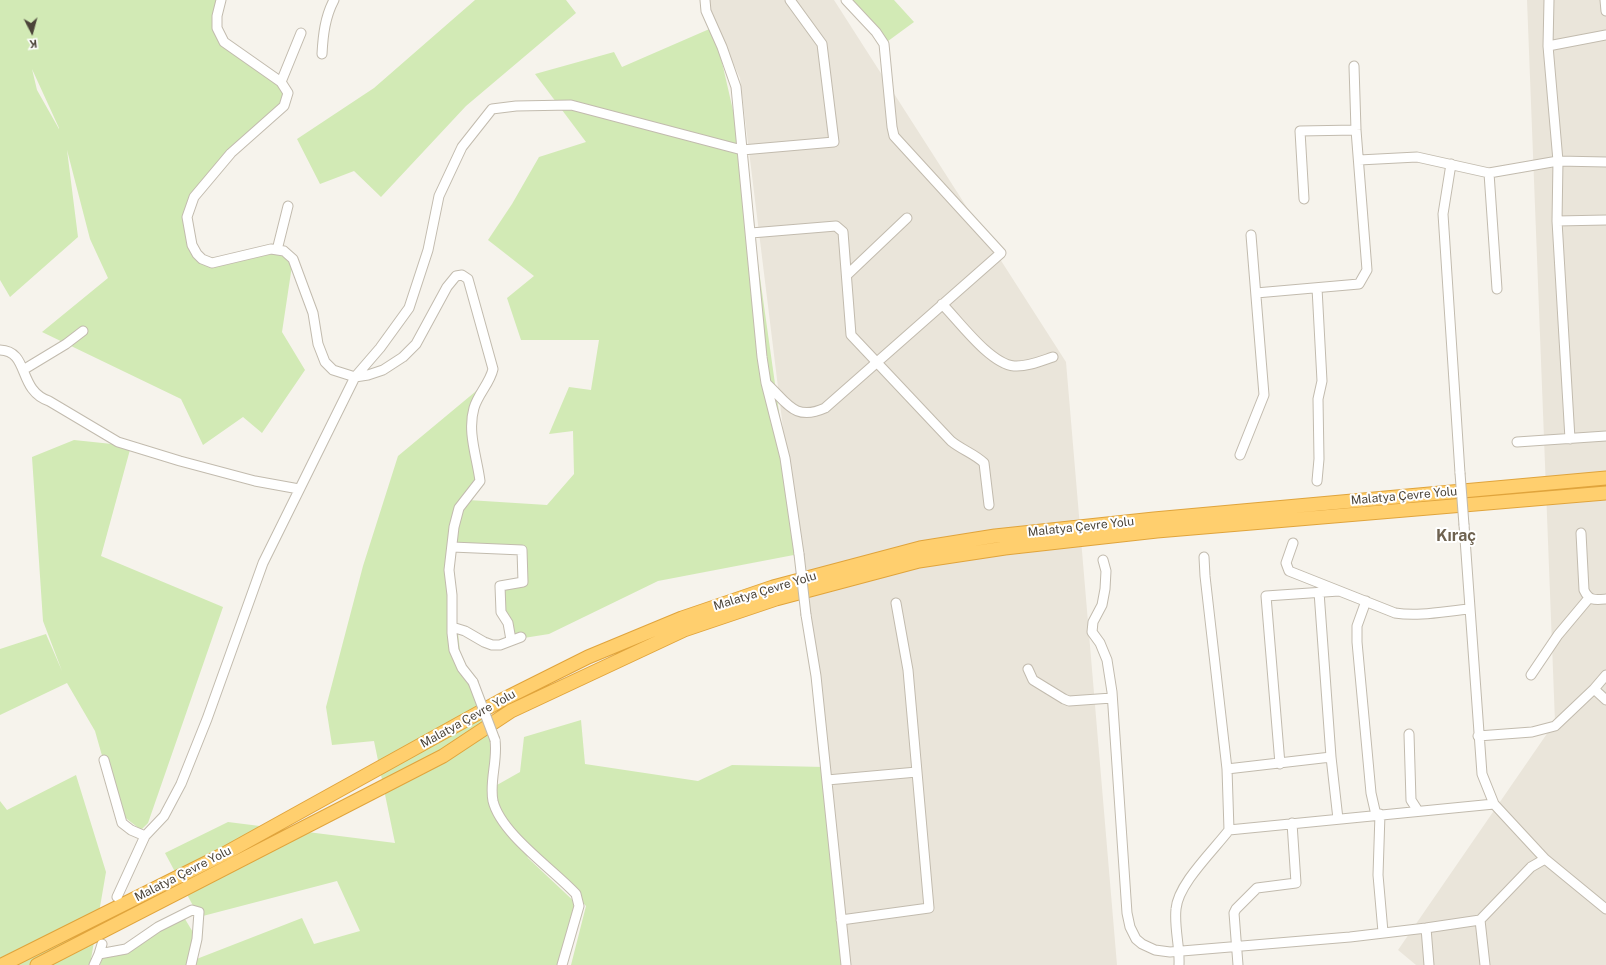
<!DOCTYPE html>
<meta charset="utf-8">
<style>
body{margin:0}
#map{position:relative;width:1606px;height:965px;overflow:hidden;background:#f6f3ec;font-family:"Public Sans",sans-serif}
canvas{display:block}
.north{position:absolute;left:12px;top:12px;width:40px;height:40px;-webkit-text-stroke:3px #fff;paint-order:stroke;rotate:174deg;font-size:11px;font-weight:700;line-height:16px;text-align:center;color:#4b4439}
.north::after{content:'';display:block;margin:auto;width:14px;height:18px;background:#4b4439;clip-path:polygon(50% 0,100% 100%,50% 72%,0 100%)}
</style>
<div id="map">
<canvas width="1606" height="965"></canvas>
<div class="north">K</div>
</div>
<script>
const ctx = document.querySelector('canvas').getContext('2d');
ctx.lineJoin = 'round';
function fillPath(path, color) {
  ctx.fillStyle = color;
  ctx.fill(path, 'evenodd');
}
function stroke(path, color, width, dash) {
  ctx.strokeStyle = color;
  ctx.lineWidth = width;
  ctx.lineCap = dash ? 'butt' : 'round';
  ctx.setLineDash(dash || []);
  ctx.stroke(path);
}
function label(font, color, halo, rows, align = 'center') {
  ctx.font = font + ' "Public Sans",sans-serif';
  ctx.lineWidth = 4;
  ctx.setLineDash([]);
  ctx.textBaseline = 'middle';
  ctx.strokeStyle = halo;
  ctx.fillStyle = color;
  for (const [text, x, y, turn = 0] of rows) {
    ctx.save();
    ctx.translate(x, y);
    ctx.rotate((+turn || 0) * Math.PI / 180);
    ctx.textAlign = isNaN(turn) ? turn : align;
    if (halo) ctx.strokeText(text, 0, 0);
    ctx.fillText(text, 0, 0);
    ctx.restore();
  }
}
const residential = new Path2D(`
 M704,0H834L1066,362L1117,965H849L740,78Z
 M1527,0H1606V965H1416L1398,950L1555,722Z`);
const green = new Path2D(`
 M0,0H221L217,16L224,42L281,82L285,101L270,121L203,188L187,217L202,259L277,250L293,259L282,332L305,370L262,433L243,417L203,445L181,399L42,332L108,278L90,239L67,150L78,237L10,297L0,280ZM32,69L59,128V129L37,90Z
 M475,0H566L576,13L466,106L381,197L354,171L320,184L297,139L374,88Z
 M849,0H894L914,22L884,44Z
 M714,27L742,150L799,554L658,581L549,634L511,640L500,586L523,582L522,550L455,547L450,563L462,668L495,740L493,773L497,785L520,772L524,737L581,720L585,764L698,781L732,765L825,767L845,965H571L586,906L518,836L528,858L579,906L560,965H100L102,959L132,950L165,928L185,919L197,939L194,960L302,918L314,944L360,931L337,881L199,917L165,853L228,822L395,843L374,741L332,745L326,707L363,566L398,456L487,382L472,425L480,481L468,500L547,505L574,474L573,431L549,434L569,387L591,390L599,340H521L507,298L534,276L488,240L512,204L539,157L586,142L535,74L614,52L622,67Z
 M74,440L131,446L101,556L223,607L148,823L141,830L118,812L95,731L67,683L0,715V649L46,634L62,671L43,621L32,457Z
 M76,775L106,872L90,965H0V801L7,810Z`);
const minor = new Path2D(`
 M221,0L217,16V28L224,42L281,82L288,93L284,106L231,153L194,197L187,217L192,245L197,254L202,259L212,263L271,249L284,251L293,259L313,313L318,344L325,362L333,370L355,377L368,375L383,370L403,357L416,344L447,287L456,276L462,275L468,279L493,369C490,383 478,394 474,408C467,432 477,457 480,481L459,508L454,527L449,570L452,595V633L454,650L462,668L473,682
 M705,0L706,11L722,47L736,87L762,357L766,383L785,458L799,554
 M1549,0L1548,46L1558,161L1557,221L1570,439
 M1605,0L1606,11
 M1548,46L1606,35
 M322,54C323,35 325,17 334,0
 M281,82L301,33
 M1359,160L1417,157L1489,173L1558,161L1606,162
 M1451,164L1443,214L1460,473
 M1489,173L1497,289
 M1304,199L1300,131L1356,130
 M1557,221L1606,220
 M751,233L836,226L843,232L851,335L951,441C962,450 975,454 984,463L989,505
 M277,250L288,206
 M847,275L907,218
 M1317,288L1322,381L1318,399L1319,459L1317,481
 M1256,293L1359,284L1367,270L1356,130L1354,66
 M942,304C959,321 990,364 1014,366C1027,367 1041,361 1053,357
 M0,350C30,351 17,390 49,401L118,442L180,461L255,481L299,489
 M23,370L66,344L83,331
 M766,383C787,402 794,422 825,408L1001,253L894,136L892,127L884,44L876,32L846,0
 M1517,442L1606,436
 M1240,455L1264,395L1251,235
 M1464,525L1482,774L1494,804L1545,859
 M1581,533L1584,590C1589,601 1595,600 1606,599
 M1293,543L1286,563L1289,571L1395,613C1419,617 1446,611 1470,609
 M452,547L522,550L523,582L500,586L501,612L508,623L511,640
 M1204,557L1205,576L1227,769L1229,830
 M1103,560L1106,571L1105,589L1102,605L1093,622L1092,632L1100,643L1107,660L1112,692L1127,913L1130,927L1136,939L1142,944L1155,950L1170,952L1350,937L1426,928L1480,920L1531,867L1545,859L1606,909
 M1319,592L1331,757L1338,819
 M1366,601L1357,626V642L1371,793L1376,815
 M806,615L816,676L846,965
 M452,627L465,631L484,642L492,645H500L521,637
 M1028,669L1033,680L1064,699L1069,701L1112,698
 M1531,675L1558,635L1589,598
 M1606,675L1594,689L1606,700
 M1409,734L1411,800L1418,811
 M1478,736L1532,732L1555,726L1594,689
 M495,740C498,761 489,781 493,801C501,834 553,869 576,894L579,906L562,965
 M104,760L122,823L131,830L145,836
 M1280,764L1266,596L1339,591
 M1227,769L1331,757
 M827,780L917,772
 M1380,814L1378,875L1383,932
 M117,897L145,836L164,816L181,784L207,719L263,563L355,377L380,348L409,308L428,250L439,196L462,147L492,109L516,106L571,105L742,150L834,142L822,44L790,0
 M841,920L929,908L908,670L896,603
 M1480,920L1485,965
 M1426,928L1429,965
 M102,944L99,954L126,949L158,927L192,910L199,912L197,939L191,965
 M94,965L99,954
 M1179,965C1180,946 1174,928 1176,909C1178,884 1213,851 1229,830L1494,804
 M1238,965L1234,913L1236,909L1257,888L1296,883L1292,823`);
const highway = new Path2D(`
 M2,965L224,854L500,701L588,657L682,618L773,587L920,548L995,536L1154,519L1606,478
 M37,965L443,756L511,711L684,630L776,599L919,561L1005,548L1157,531L1606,493`);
const minorBridge = new Path2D(`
 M1460,473L1464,525
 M799,554L806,615
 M473,682L495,740`);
const streetNames = [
 ["Malatya Çevre Yolu",1404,496,-5],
 ["Malatya Çevre Yolu",1081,527,-6],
 ["Malatya Çevre Yolu",765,591,-17],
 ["Malatya Çevre Yolu",468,719,-29],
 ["Malatya Çevre Yolu",183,874,-27]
];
const districtNames = [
 ["Kıraç",1456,536]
];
fillPath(residential, '#eae5da');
fillPath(green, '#d2eab5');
stroke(minor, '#c2bbae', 11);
stroke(highway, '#e0a43c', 15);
stroke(minor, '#fff', 9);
stroke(highway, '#ffcf6e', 13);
stroke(minorBridge, '#c2bbae', 11, []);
stroke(minorBridge, '#fff', 9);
label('12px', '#4b4439', '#fff', streetNames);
label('bold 16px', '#6e6250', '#fff', districtNames);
</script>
